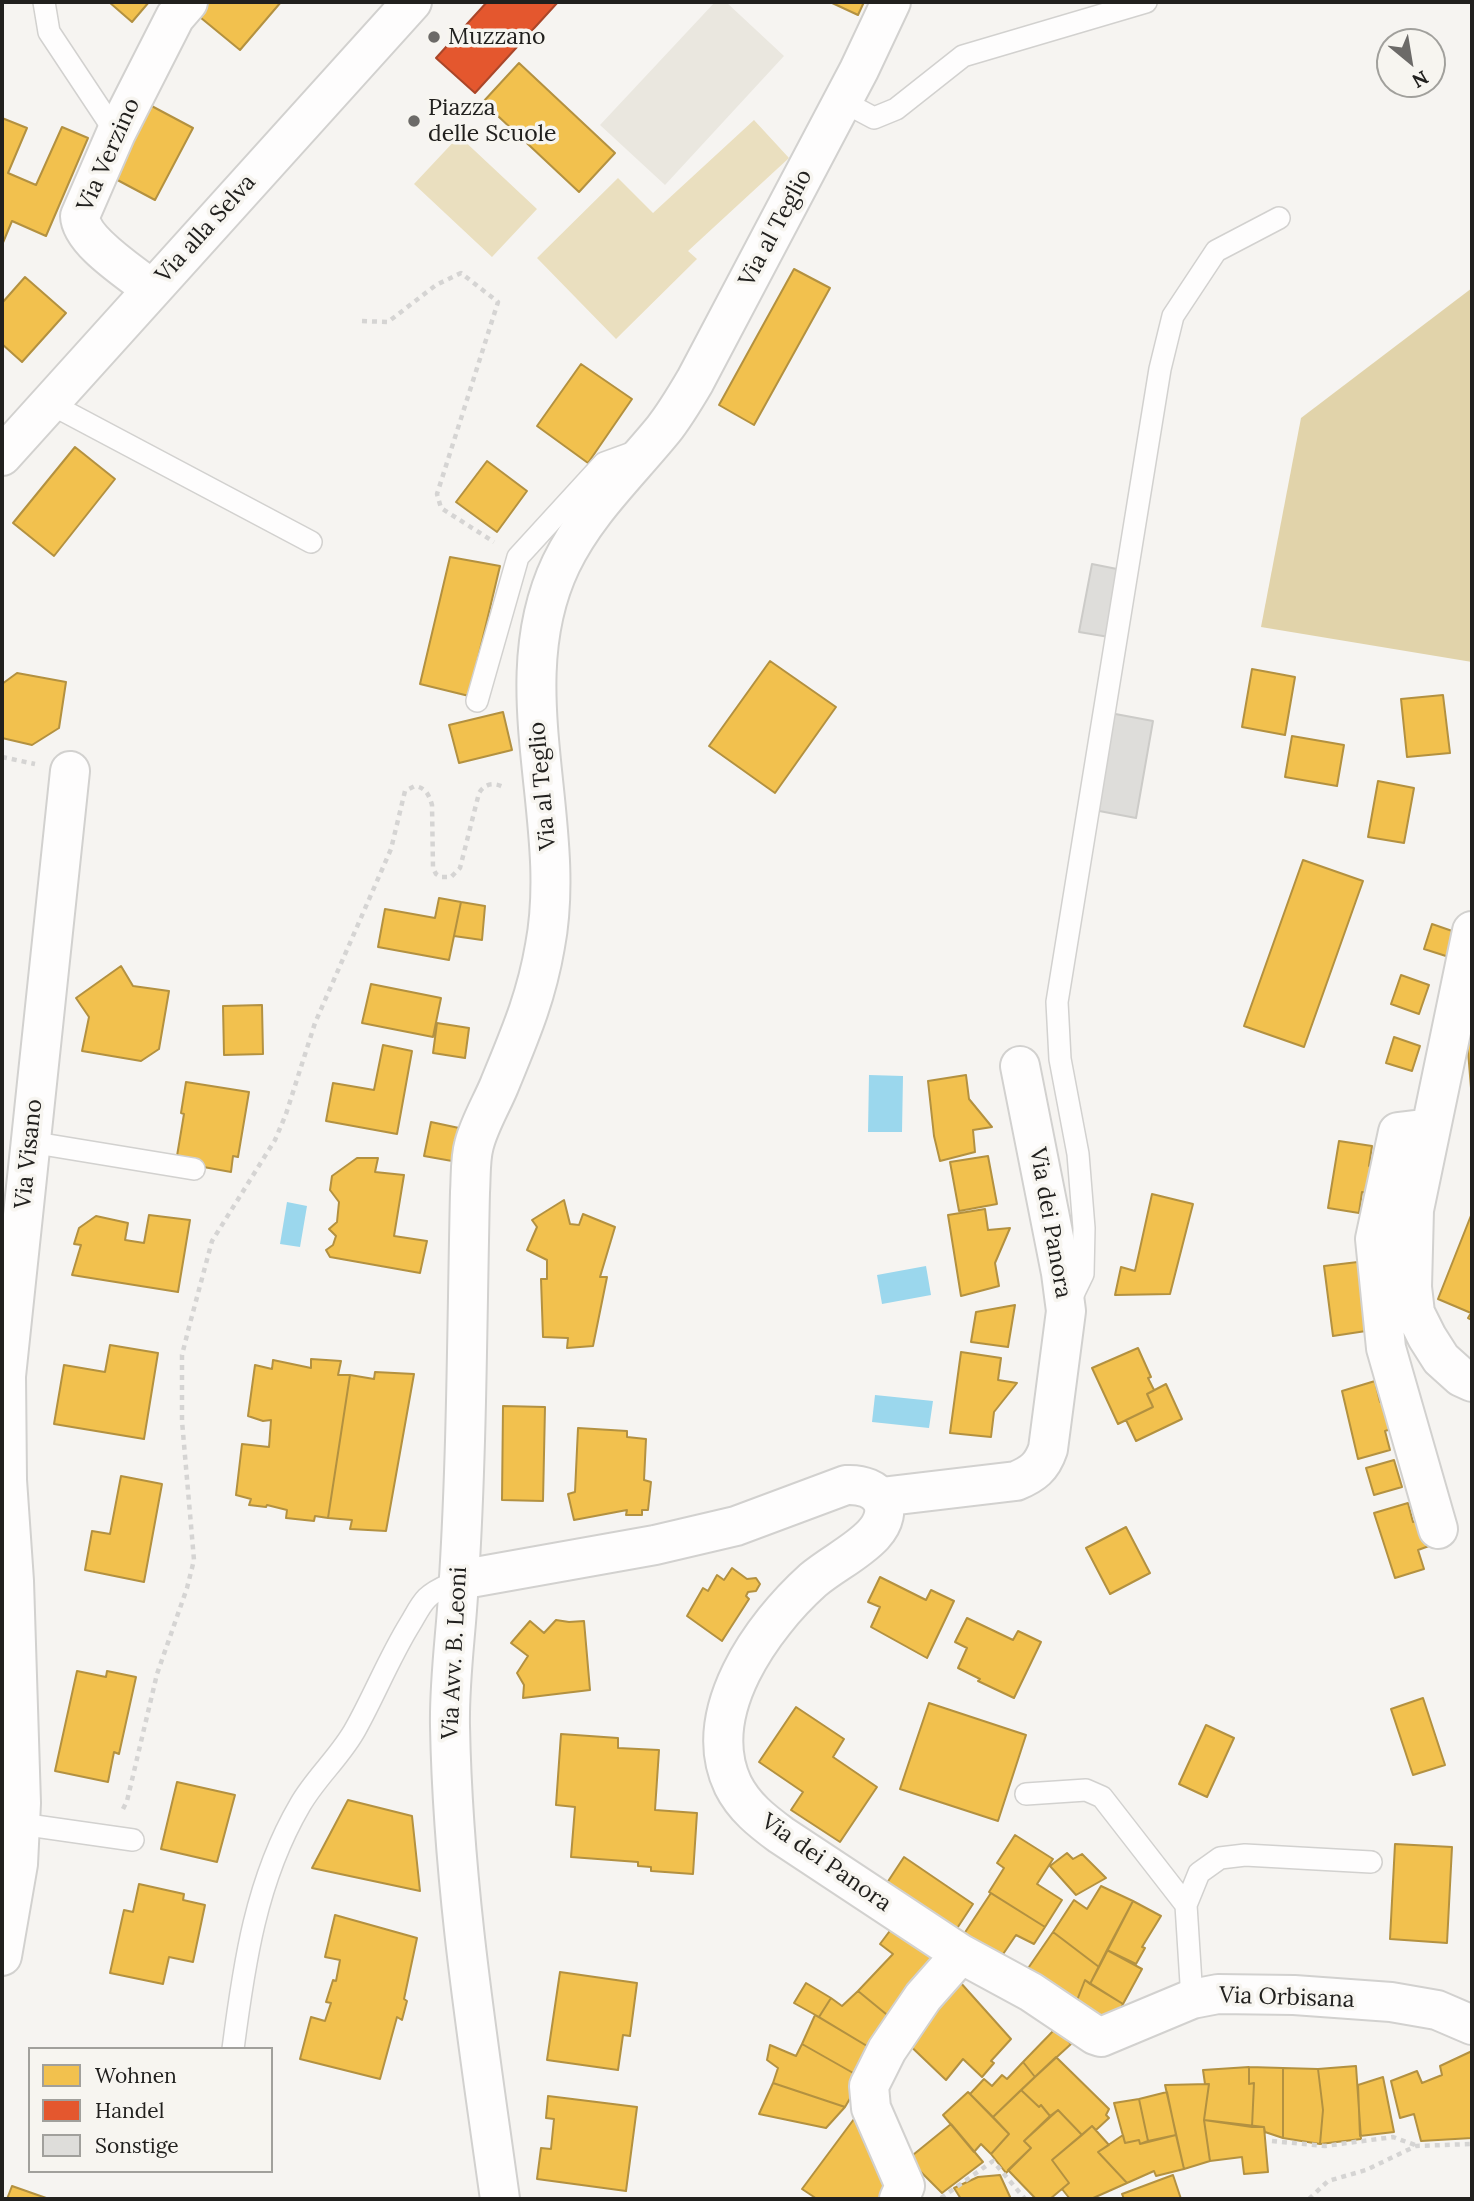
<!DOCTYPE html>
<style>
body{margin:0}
#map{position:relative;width:1474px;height:2201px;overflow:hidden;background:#f6f4f1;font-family:Lora,serif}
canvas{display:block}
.frame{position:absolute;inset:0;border:4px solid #21201e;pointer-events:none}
.legend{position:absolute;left:28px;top:2047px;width:245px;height:126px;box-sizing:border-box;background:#f7f5f0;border:2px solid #a1a09c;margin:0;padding:9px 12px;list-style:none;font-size:21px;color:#21201e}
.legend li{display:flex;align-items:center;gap:14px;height:35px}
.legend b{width:35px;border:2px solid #a1a09c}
.north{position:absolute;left:1376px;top:28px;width:70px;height:70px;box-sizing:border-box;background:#f7f5f0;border:2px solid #a1a09c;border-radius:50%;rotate:150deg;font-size:19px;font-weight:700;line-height:28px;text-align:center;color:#21201e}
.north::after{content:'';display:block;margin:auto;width:24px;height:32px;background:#6c6a68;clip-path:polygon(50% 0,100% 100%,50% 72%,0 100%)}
</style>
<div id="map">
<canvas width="1474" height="2201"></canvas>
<div class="frame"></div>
<ul class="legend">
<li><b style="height:19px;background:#f2c14e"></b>Wohnen</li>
<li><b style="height:19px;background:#e4572e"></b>Handel</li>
<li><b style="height:19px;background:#deddda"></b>Sonstige</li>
</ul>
<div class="north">N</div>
</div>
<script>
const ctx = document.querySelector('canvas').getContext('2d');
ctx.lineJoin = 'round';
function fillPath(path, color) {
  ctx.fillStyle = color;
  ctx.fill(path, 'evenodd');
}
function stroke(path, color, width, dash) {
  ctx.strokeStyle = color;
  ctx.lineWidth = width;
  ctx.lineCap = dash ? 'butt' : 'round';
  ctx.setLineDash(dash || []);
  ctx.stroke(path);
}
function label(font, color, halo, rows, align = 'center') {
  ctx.font = font + ' Lora,serif';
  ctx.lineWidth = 7;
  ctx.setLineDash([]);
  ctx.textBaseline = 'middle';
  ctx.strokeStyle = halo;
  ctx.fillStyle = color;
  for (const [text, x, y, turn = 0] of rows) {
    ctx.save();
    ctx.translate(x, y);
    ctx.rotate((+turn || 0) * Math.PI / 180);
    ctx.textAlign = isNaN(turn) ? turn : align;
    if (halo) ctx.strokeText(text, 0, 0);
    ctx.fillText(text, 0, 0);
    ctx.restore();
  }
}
const built = new Path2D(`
 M715,2H726L784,56L665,185L600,125Z`);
const green = new Path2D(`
 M754,120L789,158L688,251L697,259L616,339L537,258L618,178L653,213Z
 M459,136L537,209L492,257L414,184Z`);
const forest = new Path2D(`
 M1472,288V662L1261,627L1301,418Z`);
const water = new Path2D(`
 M869,1075L903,1076L902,1132H868Z
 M287,1202L307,1206L300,1247L280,1244Z
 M926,1266L931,1295L882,1304L877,1275Z
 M875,1395L933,1401L929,1428L872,1422Z`);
const homes = new Path2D(`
 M109,2H149L132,22Z
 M204,2H281L240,50L195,13Z
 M830,2H864L858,15Z
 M519,63L615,153L579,192L483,102Z
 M146,103L193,128L155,200L108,175Z
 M2,118L27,128L8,173L36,185L62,127L88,138L46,236L12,221L2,245Z
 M794,269L830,288L754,425L719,405Z
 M25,277L66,313L22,362L2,344V303Z
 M581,364L632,399L588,463L537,426Z
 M75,447L115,479L54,556L13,523Z
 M487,461L527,491L497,532L456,502Z
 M450,557L500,566L469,696L420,684Z
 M770,661L836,707L775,793L709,746Z
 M1252,669L1295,677L1285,735L1242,727Z
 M17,673L66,682L59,728L32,745L2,738V684Z
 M1443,695L1450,753L1407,757L1401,699Z
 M503,712L512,750L459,763L449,725Z
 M1292,736L1344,745L1337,786L1285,777Z
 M1378,781L1414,788L1404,843L1368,837Z
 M1303,860L1363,881L1304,1047L1244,1026Z
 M439,898L461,902L449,960L378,947L385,909L435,918Z
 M461,902L485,906L482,940L454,936Z
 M1432,924L1458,933L1449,957L1424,949Z
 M121,966L133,986L169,991L159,1049L141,1061L82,1051L89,1017L76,998Z
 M1401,975L1429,985L1419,1014L1391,1004Z
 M371,984L441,998L433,1037L362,1023Z
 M262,1005L263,1054L224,1055L223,1006Z
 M437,1023L469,1028L465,1058L433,1053Z
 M1466,1026H1472V1088H1471Z
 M1394,1037L1420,1046L1412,1071L1386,1063Z
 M383,1045L412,1051L397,1134L326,1121L333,1083L374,1090Z
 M966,1075L969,1099L992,1127L973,1130L975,1152L940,1161L934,1136L928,1081Z
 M186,1082L249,1092L238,1157L233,1156L231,1172L176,1162L184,1114L181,1113Z
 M431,1122L459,1128L452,1161L424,1156Z
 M1339,1141L1372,1146L1369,1166L1376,1167L1372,1194L1362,1192L1359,1213L1328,1208Z
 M988,1156L997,1204L959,1211L950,1162Z
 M357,1158H378L375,1172L404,1175L394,1236L427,1241L420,1273L330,1257L326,1250L333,1245L336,1236L329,1229L337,1222L339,1202L330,1190L332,1176Z
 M1152,1194L1193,1204L1170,1294L1115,1295L1121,1267L1135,1271Z
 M564,1200L570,1224L579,1225L583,1214L615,1227L600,1277H607L593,1346L567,1348L568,1338L543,1337L541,1279H547V1260L527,1250L537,1227L532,1220Z
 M985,1209L988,1230L1010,1228L995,1263L999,1286L961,1296L948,1215Z
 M1472,1213V1320L1468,1318L1471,1313L1438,1299Z
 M149,1215L190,1220L178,1292L72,1275L81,1245L74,1244L79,1228L96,1216L128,1223L125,1240L144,1243Z
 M1358,1262L1366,1331L1333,1336L1324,1266Z
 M1015,1305L1008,1347L971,1342L976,1312Z
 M110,1345L158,1353L144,1439L54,1424L64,1365L105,1372Z
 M1138,1348L1151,1377L1148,1378L1154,1390L1147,1394L1153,1407L1118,1424L1092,1368Z
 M961,1352L1001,1358L998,1380L1017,1383L994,1412L991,1437L950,1433Z
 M311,1359L341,1361L338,1375H350L328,1518L315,1516L314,1521L286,1518L287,1510L267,1505L266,1507L249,1505L251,1499L236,1495L242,1444L269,1447L271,1420L263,1421L248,1416L255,1365L272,1369L273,1360L311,1368Z
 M375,1372L414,1374L386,1531L350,1529L352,1520L328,1518L350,1375L374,1379Z
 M1375,1381L1380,1402L1388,1399L1394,1428L1385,1431L1390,1450L1358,1459L1342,1391Z
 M1166,1384L1182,1419L1136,1441L1126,1420L1153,1407L1147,1394Z
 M503,1406L545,1407L543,1501L502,1500Z
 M578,1428L627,1431V1437L646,1439L644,1480L651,1482L648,1510H642V1515H626L627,1510L574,1520L568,1494L575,1492Z
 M1394,1460L1402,1487L1374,1495L1366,1468Z
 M121,1476L162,1484L144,1582L85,1570L92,1531L110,1534Z
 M1408,1503L1413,1522L1421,1519L1429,1546L1418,1550L1424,1569L1395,1578L1374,1513Z
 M1126,1527L1150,1573L1110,1594L1086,1548Z
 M732,1568L747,1579L756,1578L760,1584L756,1591L748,1592L746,1596L749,1599L722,1641L687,1616L703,1588L708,1591L717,1575L724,1580Z
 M880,1577L926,1600L931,1590L954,1601L927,1658L871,1627L880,1607L868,1602Z
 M967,1618L1013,1640L1018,1631L1041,1642L1014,1698L978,1681L980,1679L958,1668L967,1648L955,1642Z
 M556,1620L569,1622L584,1621L590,1690L523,1698L524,1685L517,1673L528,1656L511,1643L530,1621L544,1633Z
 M77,1671L106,1677L107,1671L136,1677L119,1754L114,1752L108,1782L55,1771Z
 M1423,1698L1445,1765L1413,1775L1391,1709Z
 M929,1703L1026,1735L998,1821L900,1789Z
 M796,1707L844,1739L833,1757L877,1787L840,1842L791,1810L803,1792L759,1762Z
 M1206,1725L1234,1738L1207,1797L1179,1784Z
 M561,1734L618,1738V1748L659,1750L655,1810L697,1813L693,1874L651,1871V1867L638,1866V1862L571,1857L575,1807L556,1805Z
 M177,1782L235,1795L217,1862L161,1849Z
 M348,1800L412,1816L420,1891L312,1868Z
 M1015,1835L1053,1859L1037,1884L1062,1900L1045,1927L989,1892L1004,1868L997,1863Z
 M1395,1844L1452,1847L1447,1943L1390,1939Z
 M1067,1853L1073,1859L1082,1854L1106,1878L1076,1895L1050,1866Z
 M904,1857L973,1904L950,1939L881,1892Z
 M139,1884L184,1894L183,1900L205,1905L193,1962L169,1957L163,1984L110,1973L124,1910L133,1912Z
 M1101,1886L1133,1901L1099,1967L1053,1932L1074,1900L1087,1909Z
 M991,1893L1045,1927L1034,1944L1016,1935L995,1966L958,1943Z
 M1133,1901L1161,1916L1142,1947L1145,1948L1136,1964L1107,1950Z
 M335,1915L417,1938L404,1999L407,2001L402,2020L397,2017L380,2079L300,2059L311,2017L325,2021L331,2003L326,2002L333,1980L336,1981L340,1960L325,1957Z
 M892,1928L909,1936L942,1967L897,2023L858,1991L893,1954L880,1944Z
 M1053,1932L1099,1967L1090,1984L1085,1980L1072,2013L1022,1977Z
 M1107,1950L1142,1969L1123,2004L1090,1984Z
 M560,1972L637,1983L630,2036L623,2035L618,2070L547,2060Z
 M951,1972L1011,2039L991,2061L994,2063L982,2077L963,2059L946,2080L901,2037Z
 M1085,1980L1123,2004L1110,2029L1072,2013Z
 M806,1983L831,1998L819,2017L794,2003Z
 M858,1991L897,2023L877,2052L819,2017L831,1998L842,2006Z
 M815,2015L877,2052L862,2078L802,2044Z
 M1056,2028L1071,2044L1035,2077L1023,2062Z
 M802,2044L862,2078L845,2107L773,2083L778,2068L767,2060L770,2045L796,2056Z
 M1472,2051V2138L1421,2141L1414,2114L1400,2118L1391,2081L1417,2071L1422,2083L1442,2075L1440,2066Z
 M1056,2057L1109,2109L1106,2115L1109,2118L1096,2130L1092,2126L1082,2135L1058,2110L1050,2116L1041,2105L1039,2107L1021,2090Z
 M1023,2062L1035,2077L993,2117L970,2094L984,2079L992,2086L1002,2075L1007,2079Z
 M1356,2066L1361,2139L1320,2144L1323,2110L1318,2069Z
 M1249,2067L1283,2068V2138L1265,2132L1264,2127H1252L1254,2083L1249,2084Z
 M1249,2067V2084L1254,2083L1252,2127L1204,2120L1209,2084H1205L1203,2070Z
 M1283,2068L1318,2069L1323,2110L1320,2144L1283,2138Z
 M1383,2077L1394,2132L1360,2136L1358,2085Z
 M773,2083L845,2107L826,2128L759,2114Z
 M1209,2084L1204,2120L1210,2161L1184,2169L1165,2085Z
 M1021,2090L1039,2107L1041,2105L1050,2116L1024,2141L1031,2148L1006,2173L991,2154L1009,2134L993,2117Z
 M968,2092L1009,2134L991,2154L981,2144L974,2152L943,2115Z
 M1167,2092L1176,2135L1148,2141L1139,2099Z
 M548,2096L637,2107L626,2191L537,2179L541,2148L551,2149L554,2119L546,2118Z
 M1139,2099L1148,2141L1140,2144L1139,2140L1125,2143L1114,2103Z
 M1058,2110L1082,2135L1052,2160L1069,2183L1050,2199H1036L1008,2170L1031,2148L1024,2141Z
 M854,2119L877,2144L890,2199H817L802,2189Z
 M1204,2120L1264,2127L1268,2172L1244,2174L1242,2157L1210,2161Z
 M951,2124L983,2162L942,2193L908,2159Z
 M1092,2126L1109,2145L1098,2152L1127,2183L1091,2199H1070L1062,2189L1069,2183L1052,2160Z
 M1123,2135L1125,2143L1139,2140L1140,2144L1176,2135L1184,2169L1156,2176L1154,2171L1127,2183L1098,2152Z
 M1000,2175L1011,2199H961L954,2188L978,2177Z
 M1173,2175L1181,2199H1124L1122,2194Z
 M12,2186L49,2199H7Z`);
const shops = new Path2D(`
 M487,2H558L475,93L436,58Z`);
const building = new Path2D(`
 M1092,564L1122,570L1109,637L1079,632Z
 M1110,713L1153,721L1136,818L1094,810Z`);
const path = new Path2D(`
 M362,321L388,322L436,285L461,273L498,302L437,494L441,508L494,542
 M2,757L35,764
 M123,1809L127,1801L157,1674L187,1588L194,1560L182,1421V1355L189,1327L212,1241L275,1140L286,1114L315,1023L391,849L405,791L415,786C426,788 429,795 432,805L433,868L436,874L441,877H451L460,868L479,793C485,783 495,782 505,788
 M1272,2141L1325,2146L1393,2137L1415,2145
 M941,2198L993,2161L1025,2199
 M1309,2199L1328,2181L1366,2170L1416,2146L1472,2144`);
const service = new Path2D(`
 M44,2L49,32L116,133
 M842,101L874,118L896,109L963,56L1146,2
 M49,403L311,542
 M477,701L518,557L604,463L637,451
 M30,1142L194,1169
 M1069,1303L1083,1274L1084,1228L1078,1154L1060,1059L1057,1002L1160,369L1173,316L1216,251L1279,218
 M1026,1794L1086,1790L1102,1797L1186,1905
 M21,1824L133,1840
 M1192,1999L1186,1905L1199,1873L1220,1858L1245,1855L1371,1862
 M233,2049C244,1964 256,1880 300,1805C316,1777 341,1756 356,1728C375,1694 389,1658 410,1624C415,1616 420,1605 427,1598C436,1589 449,1585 459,1580`);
const minor = new Path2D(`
 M151,289C132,273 81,242 80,216L116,133L175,17L188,2
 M1472,931L1414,1210L1412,1287L1415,1313L1427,1337L1441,1359L1461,1377L1472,1382
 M1431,1128L1398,1132L1375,1239L1386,1348L1438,1529
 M881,1497L1016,1481C1033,1474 1042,1467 1048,1449L1066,1311L1061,1273L1020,1066
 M459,1580L655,1545L736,1526L846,1485C880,1483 897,1509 873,1535C856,1553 832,1564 813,1580C762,1626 699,1713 733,1785C744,1807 762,1821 781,1835L961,1954L923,1997L887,2050L869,2086L871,2108L905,2186L899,2199
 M961,1954L1031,1992L1095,2035L1101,2037L1192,1999L1218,1994L1294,1995L1391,2002L1437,2010L1472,2025
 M2,1956L18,1864L21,1803L14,1581L7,1480L6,1376L70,771`);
const tertiary = new Path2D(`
 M2,456L412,2
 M500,2199C478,2041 453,1886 450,1726C449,1676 457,1628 459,1578C467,1450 467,1321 470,1192C471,1177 470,1159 474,1145C479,1125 491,1105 499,1086C519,1037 536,999 545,946C569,820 503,686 561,564C586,512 627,474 663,430C675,415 685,398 695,381L859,70L891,2`);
const markers = [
 [434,37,7,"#6c6a68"],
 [414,121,7,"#6c6a68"]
];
const poiNames = [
 ["Muzzano",448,37],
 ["Piazza",428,108],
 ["delle Scuole",428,134]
];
const streetNames = [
 ["Via Verzino",109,155,-66],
 ["Via al Teglio",776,228,-62],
 ["Via alla Selva",206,229,-48],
 ["Via al Teglio",543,786,-95],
 ["Via Visano",29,1154,-84],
 ["Via dei Panora",1050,1223,80],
 ["Via Avv. B. Leoni",455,1653,-87],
 ["Via dei Panora",826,1863,35],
 ["Via Orbisana",1287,1998,2]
];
fillPath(built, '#eae7df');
fillPath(green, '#eadfbf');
fillPath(forest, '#e1d3aa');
fillPath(water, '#9bd7ed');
fillPath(homes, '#f2c14e');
stroke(homes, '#b39140', 2);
fillPath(shops, '#e4572e');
stroke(shops, '#aa4629', 2);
fillPath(building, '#deddda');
stroke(building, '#cccbc8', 2);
stroke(service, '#d2d1cf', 24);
stroke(minor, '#d2d1cf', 42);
stroke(tertiary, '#d2d1cf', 42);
stroke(path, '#d5d4d3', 4.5, [5, 5]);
stroke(service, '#fefdfd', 21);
stroke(minor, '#fefdfd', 38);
stroke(tertiary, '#fefdfd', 38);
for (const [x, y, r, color] of markers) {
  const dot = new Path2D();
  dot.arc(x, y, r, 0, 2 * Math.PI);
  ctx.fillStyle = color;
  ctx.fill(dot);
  stroke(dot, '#f7f5f0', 2.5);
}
label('23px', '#21201e', '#f7f5f0', poiNames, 'left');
label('23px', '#21201e', '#f7f5f0', streetNames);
</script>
